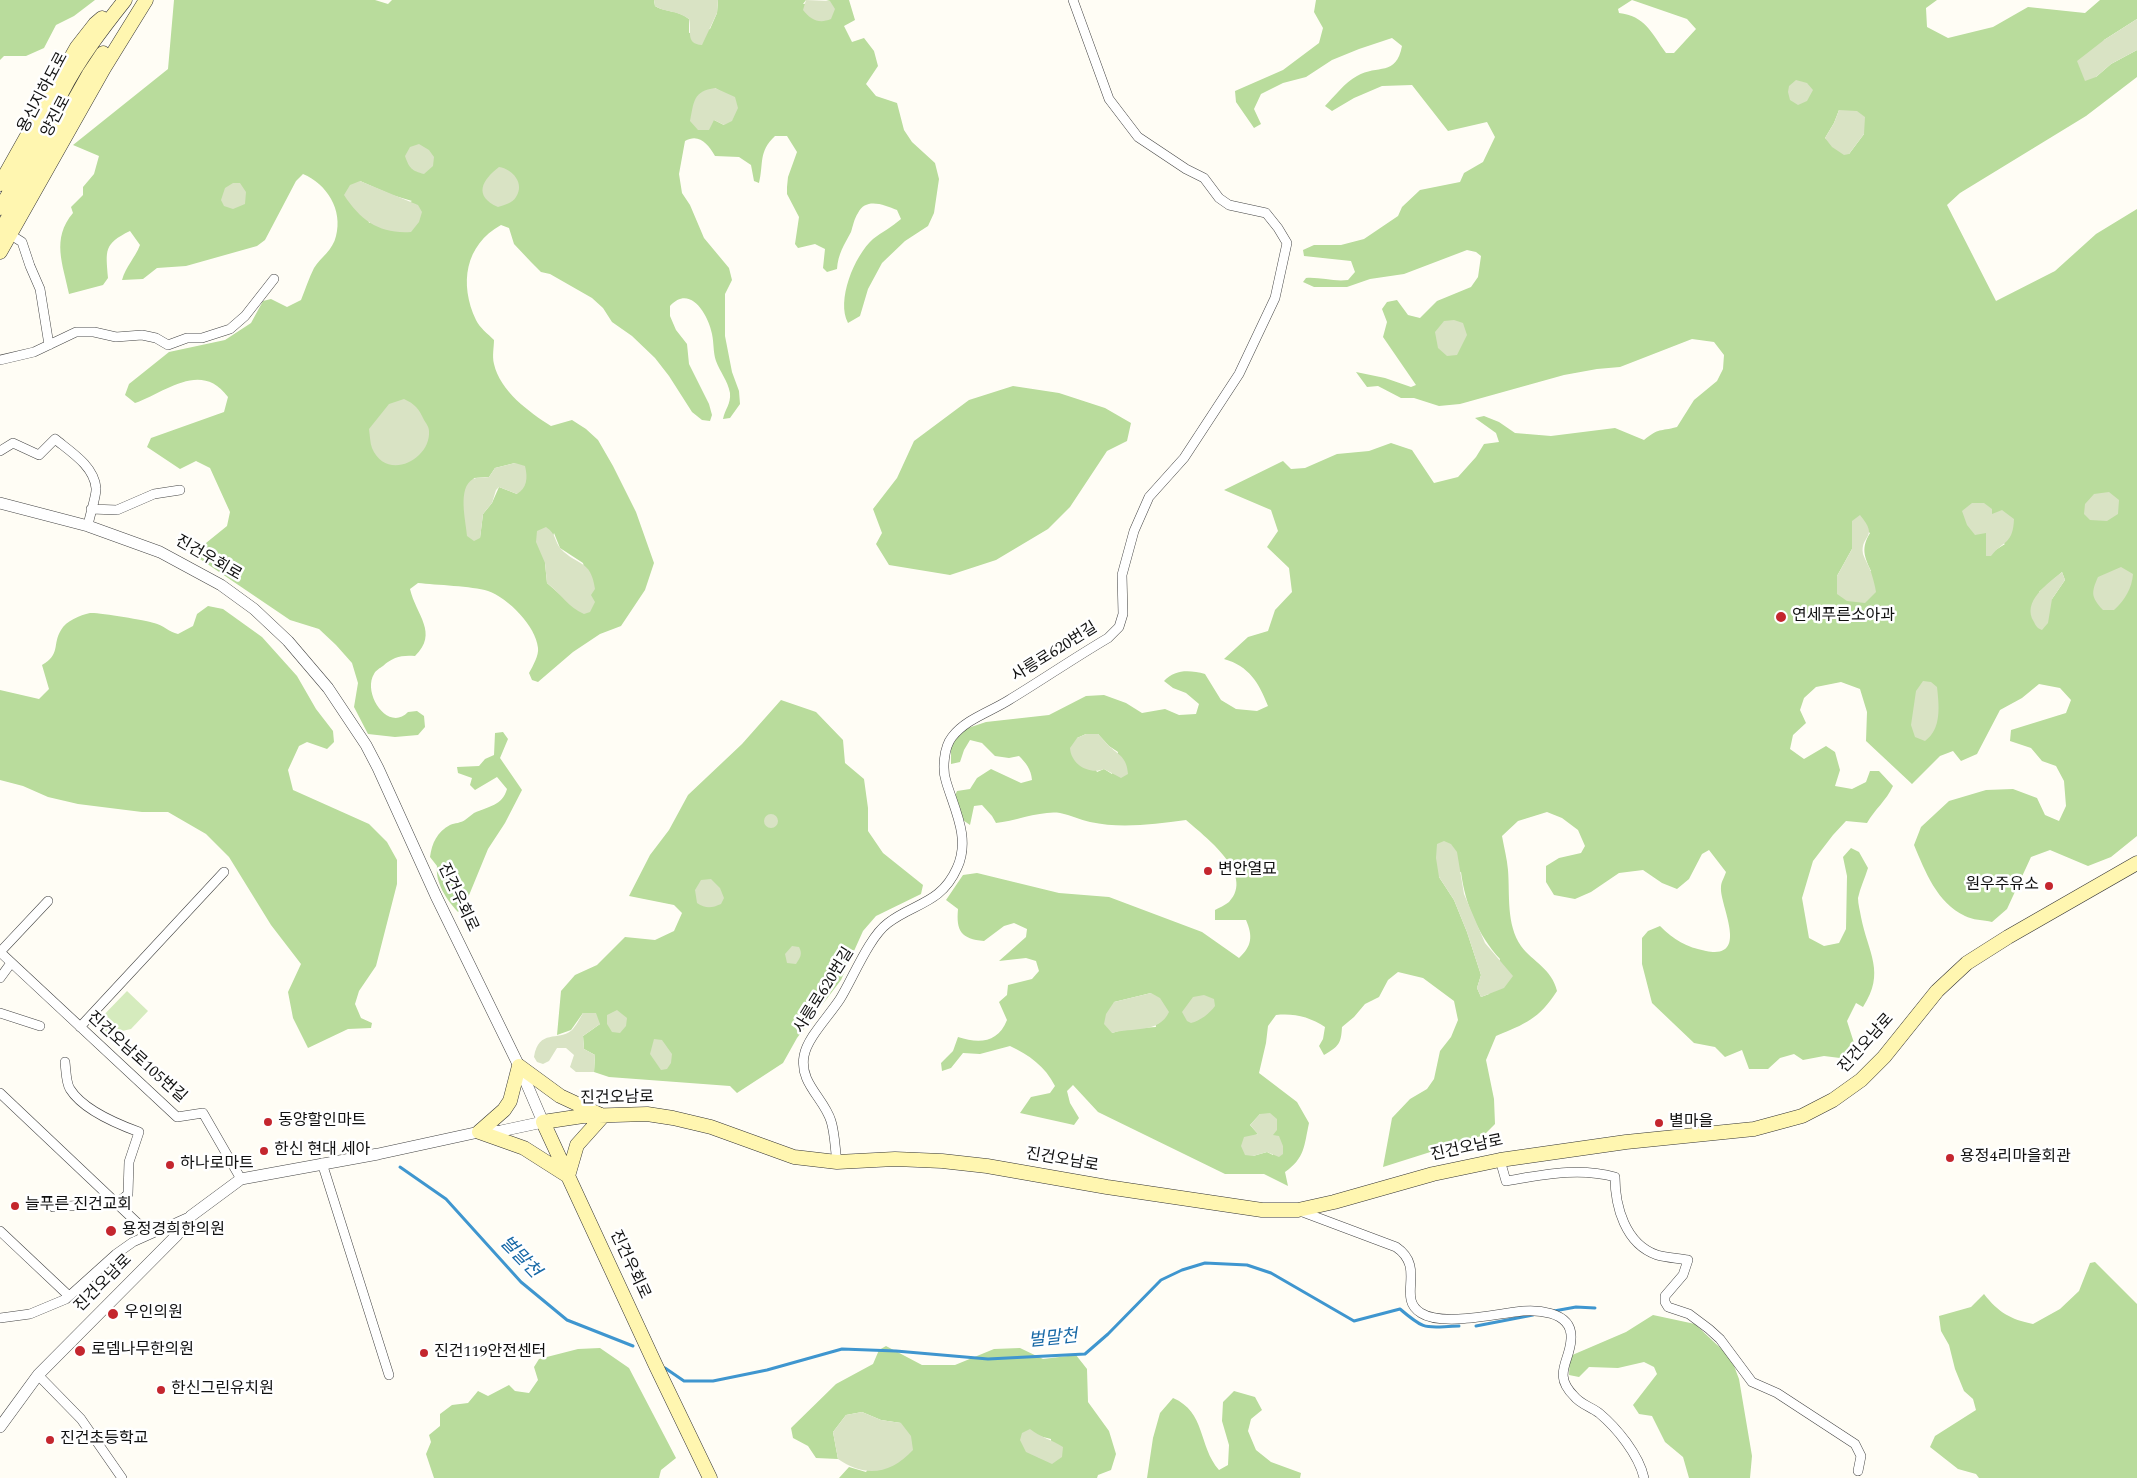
<!DOCTYPE html>
<meta charset="utf-8">
<style>
body{margin:0}
canvas{display:block;background:#fffdf5}
</style>
<canvas width="2137" height="1478"></canvas>
<script>
const ctx = document.querySelector('canvas').getContext('2d');
ctx.lineJoin = 'round';
function fillPath(path, color) {
  ctx.fillStyle = color;
  ctx.fill(path, 'evenodd');
}
function stroke(path, color, width, dash) {
  ctx.strokeStyle = color;
  ctx.lineWidth = width;
  ctx.lineCap = dash ? 'butt' : 'round';
  ctx.setLineDash(dash || []);
  ctx.stroke(path);
}
function label(font, color, halo, rows, align = 'center') {
  ctx.font = font + ' Spectral,"Noto Sans KR",serif';
  ctx.lineWidth = 5;
  ctx.setLineDash([]);
  ctx.textBaseline = 'middle';
  ctx.strokeStyle = halo;
  ctx.fillStyle = color;
  for (const [text, x, y, turn = 0] of rows) {
    ctx.save();
    ctx.translate(x, y);
    ctx.rotate((+turn || 0) * Math.PI / 180);
    ctx.textAlign = isNaN(turn) ? turn : align;
    if (halo) ctx.strokeText(text, 0, 0);
    ctx.fillText(text, 0, 0);
    ctx.restore();
  }
}
const green = new Path2D(`
 M127,991L148,1011L131,1029L109,1034L96,1023Z`);
const forest = new Path2D(`
 M0,0H95L74,16L56,25L44,48L26,56H4L0,60Z
 M174,0H375L388,4L392,0H654L655,6C667,13 676,9 689,19V33L710,29L717,13L718,0H806L803,4L830,1L826,0H849L855,20L844,26L852,42L864,38L874,51L878,66L866,84L876,96L897,103L904,130L912,142L935,163L939,179L934,213L928,226L905,241L882,263L868,289L860,316L848,323C836,301 854,256 873,239C882,232 892,227 901,219L897,210C884,205 866,197 858,213C854,219 853,226 851,232C844,245 838,254 837,269L827,272L823,268L825,249L815,244L798,248L795,244L799,217L787,194V187L788,177L797,152L787,136H775C758,152 764,163 759,183L754,181L751,165L739,157L715,156C708,144 699,133 685,141L679,174L682,193L690,205L704,238L729,268L732,280L725,294V336L732,372L739,391L740,404L730,418L723,419C725,409 731,404 730,393C728,381 720,372 716,361C713,352 714,343 712,334C708,314 690,284 670,306V316L676,330L687,344L689,364L709,404L712,415L710,421L702,420L692,412L669,376L655,358L632,336L612,322L603,308L592,298L550,274L541,272L531,262L514,244L509,228L501,225C465,245 459,284 476,320C479,327 488,334 494,340C494,347 492,356 494,364C500,391 529,412 551,426L572,420L586,429L598,440L613,466L636,512L654,563L645,590L621,626L600,634L573,652L538,682L532,680L529,673C533,666 539,655 538,648C536,626 508,598 488,591C472,586 436,585 418,583L410,589C416,615 439,633 415,656C401,655 393,657 383,666C380,668 375,671 374,674C362,693 388,733 408,712L417,711L424,716L425,727L418,735L395,737L368,734L354,707L358,683L352,663L336,645L319,629L290,620L197,557L206,543L227,526L230,512L210,468L196,461L180,469L147,447L151,438L224,412L228,397C201,360 166,392 135,403L125,395L129,384L169,352L225,340L251,323L263,301L271,299L287,307L301,300C305,290 309,278 314,268C321,257 333,250 336,236C343,210 327,184 303,174L296,181L265,240L257,246L186,266L157,268L143,279L122,280C126,266 135,258 140,245L130,231C103,244 106,251 108,278L103,285L69,294C63,264 51,239 73,213L71,207L83,195V187L94,174L99,156L73,145L168,69ZM715,88L722,92L724,125L714,120ZM360,181L392,195L412,201L369,223ZM515,463L517,494L499,487L492,503L483,514L480,538L464,506L474,478L489,477L495,468ZM554,533L560,548L583,563L591,595L564,598L547,583L545,563Z
 M1316,0H1937L1926,8L1927,27L1948,38L1993,27L2028,7L2085,13L2100,0H2137V19L2104,40L2096,77L2111,64L2137,50V77L2086,116L1960,193L1947,205L1996,301L2055,271L2096,234L2137,209V836L2111,857L2088,866L2050,850L2031,857L2007,909L1992,922C1984,920 1972,920 1965,916C1937,903 1925,871 1914,845L1921,827L1949,801L1986,790L2013,789L2037,798L2045,815L2059,821L2066,806L2064,781L2056,766L2042,761L2031,748L2010,741L2011,730L2066,713L2071,700L2060,688L2039,684L2022,698L2000,710L1977,754L1961,761L1953,751L1940,756L1912,784L1866,741L1867,712L1860,689L1841,682L1816,687L1804,698L1800,710L1806,723L1793,735L1790,749L1804,759L1826,746L1835,752L1840,770L1835,786L1852,789L1866,782L1870,771H1879L1893,786C1886,801 1875,809 1867,823L1846,821L1833,835L1813,861L1802,898L1809,938L1824,946L1839,943L1846,929L1847,876L1843,857L1851,848L1859,852L1868,868C1865,878 1860,888 1858,898C1858,904 1860,911 1861,917C1868,953 1886,972 1863,1007L1856,1003L1847,1021L1855,1046L1840,1058L1824,1056L1803,1060L1794,1054L1780,1058L1768,1069H1749L1742,1050L1725,1057L1715,1047L1694,1043L1652,1003L1642,964V938L1648,931L1660,926C1674,940 1686,947 1706,951C1751,960 1719,904 1721,887C1721,882 1725,876 1726,872L1709,850L1702,854L1689,879L1677,889L1662,883L1643,870L1619,873L1591,892L1575,899L1554,895L1546,882V866L1559,858L1581,853L1585,846L1578,830L1562,818L1547,812L1518,821L1502,836C1504,847 1507,859 1508,870C1510,895 1506,924 1521,946C1533,962 1552,969 1557,991C1539,1019 1525,1024 1496,1036L1486,1060L1494,1099L1495,1124L1484,1135L1383,1167L1392,1118L1410,1099L1427,1089L1434,1079L1440,1051L1451,1037L1458,1020L1454,1001L1423,978L1398,972L1388,980L1379,997L1365,1004L1354,1017L1342,1027C1341,1044 1339,1046 1324,1055L1319,1046L1323,1039L1325,1027C1310,1017 1294,1013 1276,1015L1268,1026L1266,1043L1259,1073L1297,1102L1309,1123C1304,1146 1305,1158 1285,1172L1288,1186L1264,1174H1225L1098,1112L1073,1085L1067,1091L1070,1103L1079,1118L1074,1125L1020,1113L1031,1097L1050,1093L1055,1086C1045,1066 1029,1055 1010,1046L980,1054L963,1053L951,1068L942,1071L941,1063L953,1051L958,1037C979,1044 998,1043 1007,1020L999,1002L1007,995L1008,985L1032,979L1039,971L1036,961L1026,958L999,961L1026,937L1027,929L1014,923L1004,926L984,941C961,939 956,931 958,909L946,900L963,875L977,873L1059,893L1109,897L1202,932L1239,958C1252,946 1253,936 1246,920H1215V910C1219,908 1225,905 1229,902C1256,874 1204,836 1186,820C1154,824 1122,829 1090,822C1080,820 1071,815 1060,813C1043,810 1015,821 996,823L992,816L982,805L974,806L970,825L960,818L953,800L957,791L970,789L977,778L991,769L1021,783L1032,780C1031,769 1026,763 1019,756L1009,758L995,756L982,743L970,740L964,750L960,762L951,764V747L953,738L962,730L986,722L1049,715L1086,696L1104,695L1126,703L1142,713L1165,709L1179,715L1196,714L1199,704L1186,693L1173,688L1164,681C1175,669 1190,670 1205,674L1221,700L1236,709L1257,711L1268,706C1259,683 1249,666 1224,659L1248,637L1268,631L1275,610L1292,592L1289,568L1267,547L1278,531L1271,510L1224,490L1283,461L1291,469L1305,468L1337,454L1369,451L1391,443L1412,450L1434,483L1458,477L1476,457L1484,444L1499,442L1496,433L1475,418L1484,416L1499,422L1515,433L1551,436L1615,428L1644,440C1660,427 1659,432 1677,427L1694,400L1717,381L1723,369L1724,355L1714,342L1692,339L1620,367L1597,369L1564,375L1460,404L1439,406L1414,398H1401L1378,386L1367,387L1356,372L1385,378L1411,387L1416,385L1383,337L1387,322L1382,309L1387,302L1397,300L1408,315L1420,318L1437,301L1471,287L1478,277L1481,256L1476,252L1467,250L1404,274L1370,279L1347,287H1314L1303,282L1306,278C1321,277 1334,282 1348,280L1355,272L1351,261L1304,256L1303,250L1314,245H1341L1364,239L1398,216L1402,207L1420,190L1460,182L1464,173L1483,162L1495,137L1487,122L1448,131L1412,85L1382,86L1354,98L1332,111L1325,106C1334,97 1345,82 1357,76C1378,64 1396,77 1402,46L1392,38L1359,49L1332,60L1306,77L1283,83L1261,94L1254,109L1261,124L1254,128L1236,102L1235,91L1283,70L1319,43L1323,28L1314,12ZM1632,0L1687,19L1696,29L1674,53H1666C1651,32 1645,16 1619,13L1618,9ZM1839,110L1864,134L1849,154L1825,138L1834,123ZM1852,521L1870,533C1861,548 1864,556 1871,571L1837,576L1852,549ZM1986,533L2005,544L1986,556ZM2062,572L2065,580L2052,599L2039,592ZM1086,734H1098L1109,746L1118,752L1112,774L1104,769L1097,772L1077,738ZM1461,872C1465,904 1478,935 1500,959L1489,994L1481,997L1477,988L1481,975L1467,932L1454,900L1439,877ZM1151,993L1156,1027L1125,1029L1112,1033L1114,1002ZM1260,1114L1273,1136V1155L1267,1152L1253,1156V1136L1258,1134L1250,1125Z
 M1013,386L1059,393L1105,408L1131,423L1127,441L1107,451L1070,507L1048,529L996,560L950,575L889,565L876,544L882,533L873,509L897,478L914,441L969,400Z
 M208,606L223,609L262,637L297,676L316,709L333,731L334,742L327,749L307,742L299,746L288,770L293,790L369,824L387,842L397,860V884L376,966L359,991L355,1004L361,1018L372,1023L371,1028L348,1029L308,1048L293,1018L288,992L301,964L271,925L229,857L206,834L168,812H142L78,804L48,797L23,786L0,780V690L39,699L49,689L42,665C61,654 52,645 61,630C66,621 80,615 90,613C97,612 145,620 154,623C163,625 169,632 178,634L193,626L197,614Z
 M781,700L816,712L843,740L845,763L864,779L868,808V831L883,853L923,885L921,894L876,916L863,931L841,980L797,1038L783,1063L737,1093L730,1086L609,1077L594,1072L595,1055L584,1049L583,1036L600,1024L583,1013L571,1030L557,1035L561,991L575,975L597,965L625,937L655,940L674,931L682,913L674,905L629,896L650,855L669,830L688,795L742,744Z
 M503,732L508,739L500,758L522,790L505,823L488,849L465,905L458,912C447,900 435,883 437,866L430,857C432,843 437,832 450,825C455,823 461,823 465,820C468,818 471,815 474,813C489,806 502,806 507,789L497,777L475,790L470,785L472,778L458,773L457,767L479,766L485,759L494,755L495,733Z
 M2095,1262L2137,1304V1478H1979L1976,1474L1958,1469L1930,1447L1935,1436L1976,1410L1973,1399L1964,1391L1955,1369L1949,1345L1941,1331L1939,1316L1971,1307L1984,1294C1999,1313 2010,1319 2033,1324L2060,1309L2079,1291L2090,1263Z
 M1653,1315L1695,1324L1731,1358L1739,1379L1752,1456L1750,1478H1689L1683,1457L1665,1442L1652,1416L1639,1414L1633,1405L1657,1374L1654,1367L1644,1362L1618,1368L1589,1367L1579,1377L1569,1375L1570,1356L1626,1332Z
 M886,1346L922,1365H955L994,1349L1020,1348L1043,1359L1076,1355L1087,1369L1088,1402L1109,1431L1116,1454L1111,1470L1098,1475L1097,1478H839L849,1467L866,1472L901,1423L881,1420L862,1412L846,1415L833,1432L838,1459L816,1458L808,1446L793,1438L791,1428L836,1384L873,1364L879,1350ZM1039,1436L1051,1439L1052,1463L1038,1457Z
 M600,1348L629,1368L676,1458L661,1470L659,1478H434L426,1454L431,1442L429,1435L440,1426V1414L452,1405L468,1403L478,1391L488,1396L509,1385L515,1391L529,1393L538,1380L534,1367L539,1359L578,1349Z
 M1234,1391L1255,1397L1262,1410L1251,1419L1248,1431L1256,1450L1271,1462L1301,1473L1300,1478H1147L1153,1438L1160,1413L1173,1398C1206,1412 1198,1446 1219,1470L1228,1465L1229,1445L1222,1421L1223,1402Z`);
const cemetery = new Path2D(`
 M654,0H718L717,13L702,45C685,44 692,31 689,19C677,10 666,13 655,6Z
 M806,0L830,1L835,9L831,19C819,24 811,20 803,10Z
 M2137,19V50L2111,64L2096,77L2085,81L2077,61L2104,40Z
 M1796,80L1807,83L1813,90L1807,101L1798,105L1790,100L1788,92L1789,86Z
 M715,88L735,97L738,108L732,121L724,125L714,120L709,130H698L690,121C694,102 693,91 715,88Z
 M1839,110L1857,111L1865,117L1864,134L1849,154L1844,155L1832,147L1825,138L1834,123Z
 M419,144L429,150L434,157L433,166L424,174C412,171 409,168 405,156L410,147Z
 M499,167C513,169 525,184 516,197C513,203 504,205 498,207C473,196 482,180 499,167Z
 M360,181L418,205L422,212L419,222L411,232C380,234 361,221 344,195L350,185Z
 M233,183H240L246,192L245,204L233,209L224,206L221,200L225,188Z
 M1454,320L1463,323L1467,335L1457,355L1447,356L1438,348L1435,332L1444,321Z
 M404,399C415,404 419,409 424,420C426,423 429,427 429,431C431,460 386,482 372,448C370,443 370,436 369,429L389,404Z
 M515,463L525,466C528,478 527,488 517,494L499,487L496,490L492,503L483,514L480,538L474,541L467,536C466,521 457,488 473,479C477,477 484,478 489,477L495,468Z
 M2109,492L2119,500L2118,514L2107,521L2090,520L2084,514L2085,504L2094,494Z
 M1972,503H1984L1992,509V514L2002,510L2014,519C2013,544 2004,540 1991,556H1986V533L1975,535L1967,525L1962,511Z
 M1860,515C1880,539 1860,534 1863,554C1865,560 1869,566 1871,572C1873,579 1875,585 1876,592L1865,603L1847,601L1837,594V576L1852,549V521Z
 M546,527C557,534 554,542 561,549C577,566 591,559 595,589L591,595L595,602L590,612L584,614C569,608 560,593 547,583L545,563L536,542L537,531Z
 M2121,567L2133,574C2132,588 2125,600 2114,610H2103C2091,597 2091,593 2098,577Z
 M2062,572L2065,580L2052,599L2048,623L2042,630C2037,628 2036,626 2034,622C2021,602 2048,583 2062,572Z
 M1923,681L1931,682L1937,687C1939,705 1942,729 1925,741L1915,737L1911,725L1916,691Z
 M1086,734H1098C1102,738 1106,743 1110,747C1121,756 1127,759 1128,774L1121,778L1104,769C1090,775 1071,765 1070,748L1077,738Z
 M764 821a7 7 0 1 1 14 0a7 7 0 1 1-14 0Z
 M1444,841L1451,844L1457,852L1464,894L1485,943L1513,976L1504,988L1481,997L1477,988L1481,975L1467,932L1454,900L1439,877L1436,858L1437,844Z
 M711,879L720,888L724,898L721,904C712,908 706,909 697,903L695,890L701,880Z
 M792,946L799,947C803,954 800,958 796,964L787,963L785,954Z
 M1151,993L1160,998L1169,1012C1159,1034 1132,1027 1112,1033L1104,1024L1106,1014L1114,1002Z
 M1204,995L1214,999L1215,1006C1210,1013 1200,1021 1191,1023L1187,1021L1182,1012L1193,997Z
 M617,1010L627,1018L626,1026L620,1033L612,1032L607,1024V1015Z
 M583,1013H596L600,1024L583,1036L584,1049L595,1055L594,1072H576L570,1067L574,1055L566,1048H557L549,1061L543,1064L537,1062L534,1057C539,1028 558,1042 572,1030C576,1026 580,1018 583,1013Z
 M654,1039L662,1040L672,1054L671,1063L667,1069L661,1070L650,1054Z
 M1270,1113L1277,1119V1130L1273,1135L1279,1136L1283,1146V1154L1279,1157L1267,1152L1253,1156L1245,1155L1241,1146L1244,1137L1258,1134L1250,1125L1260,1114Z
 M862,1412L881,1420L901,1423L911,1436L913,1450C891,1474 865,1478 838,1459L833,1432L846,1415Z
 M1030,1429C1040,1437 1052,1440 1063,1447L1062,1457L1052,1464L1026,1452L1020,1440L1022,1433Z`);
const stream = new Path2D(`
 M400,1167L446,1199L521,1282L567,1320L633,1346
 M1554,1311L1576,1307L1595,1308
 M1476,1326L1533,1315
 M665,1368L684,1381H713L767,1370L842,1349L896,1351L988,1359L1085,1354L1108,1334L1161,1280L1182,1270L1205,1263L1247,1265L1271,1273L1354,1321L1400,1309C1427,1332 1425,1327 1459,1326`);
const minor = new Path2D(`
 M11,235L22,242L30,266L40,289L49,345
 M0,360L34,352L76,332H94L116,337L142,335L156,338L168,345L187,338H202L230,329L245,316L274,279
 M0,451L13,443L39,455L55,439C71,452 94,466 96,488C97,495 89,517 88,526
 M91,509L117,510L154,494L180,490
 M0,952L177,1117L203,1113L241,1179
 M0,952L48,901
 M0,978L11,963
 M0,1013L40,1026
 M80,1027L224,872
 M0,1093L149,1234
 M1500,1160L1506,1181C1543,1175 1578,1167 1615,1177C1615,1206 1625,1244 1657,1255C1667,1258 1678,1258 1688,1260L1683,1275L1665,1296V1302L1668,1307L1689,1314L1709,1329L1720,1339L1752,1382L1777,1393L1855,1444L1861,1456L1858,1471
 M837,1162C835,1149 835,1134 831,1121C824,1098 799,1083 804,1056C807,1038 829,1016 840,999C853,978 869,937 888,923C914,903 941,904 957,868C971,838 954,809 946,781C942,769 944,747 952,737C966,719 990,712 1009,700C1042,680 1074,658 1108,638L1119,627L1123,614L1122,575L1134,531L1149,497L1184,458L1239,374L1275,298L1287,243L1278,228L1266,213L1229,205L1219,198L1204,178L1186,169L1138,137L1109,99L1073,0
 M322,1163L389,1375
 M53,1207L118,1203L128,1194L129,1162L139,1132C117,1124 83,1110 70,1089C66,1083 66,1070 65,1062
 M1300,1211L1396,1247C1427,1268 1396,1298 1421,1313C1441,1326 1492,1315 1515,1312C1534,1309 1573,1310 1571,1339C1570,1362 1552,1374 1574,1396C1580,1404 1591,1407 1599,1413C1617,1428 1639,1455 1644,1478
 M0,1231L69,1296
 M0,1318L30,1314L66,1299L116,1254L133,1242L191,1216
 M38,1375L81,1419L122,1478`);
const tertiary = new Path2D(`
 M0,503L88,526L160,552L221,585L254,609L288,641L328,688L366,745L378,768L436,896L519,1066L543,1122L501,1131L479,1132L378,1154L241,1179L191,1216L177,1235L38,1375L0,1427`);
const secondary = new Path2D(`
 M0,184L77,47L95,24L102,18
 M0,208C24,171 41,130 62,92C79,59 102,29 125,0
 M0,232L89,74L103,53
 M0,252L104,68L146,0
 M519,1066L560,1096L603,1116L577,1145L568,1176L524,1148L479,1132L504,1110L510,1101Z
 M710,1478L656,1366L543,1122L583,1116L647,1114L673,1118L711,1127L794,1157L837,1162L895,1159L942,1161L987,1166L1107,1187L1262,1210H1298L1334,1202L1433,1174L1500,1160L1626,1142L1754,1129L1802,1116L1833,1100L1861,1080L1884,1057L1937,991L1967,963L2008,937L2137,863`);
const markers = [
 [1781,617,6,"#c4262e"],
 [1208,871,5,"#c4262e"],
 [2049,886,5,"#c4262e"],
 [268,1122,5,"#c4262e"],
 [1659,1123,5,"#c4262e"],
 [264,1151,5,"#c4262e"],
 [1950,1158,5,"#c4262e"],
 [170,1165,5,"#c4262e"],
 [15,1206,5,"#c4262e"],
 [111,1231,6,"#c4262e"],
 [113,1314,6,"#c4262e"],
 [80,1351,6,"#c4262e"],
 [424,1353,5,"#c4262e"],
 [161,1390,5,"#c4262e"],
 [50,1440,5,"#c4262e"]
];
const streetNames = [
 ["용신지하도로",44,93,-62],
 ["양진로",57,117,-62],
 ["진건우회로",208,559,30],
 ["사릉로620번길",1055,653,-32],
 ["진건우회로",457,898,65],
 ["사릉로620번길",825,991,-58],
 ["진건오남로",1867,1044,-48],
 ["진건오남로105번길",136,1058,42],
 ["진건오남로",617,1099,-1],
 ["진건오남로",1467,1149,-12],
 ["진건오남로",1062,1161,10],
 ["진건우회로",629,1265,65],
 ["진건오남로",104,1284,-45]
];
const poiNames = [
 ["연세푸른소아과",1792,617],
 ["변안열묘",1218,871],
 ["원우주유소",2039,886,"right"],
 ["동양할인마트",278,1122],
 ["별마을",1669,1123],
 ["한신 현대 세아",274,1151],
 ["용정4리마을회관",1960,1158],
 ["하나로마트",180,1165],
 ["늘푸른 진건교회",25,1206],
 ["용정경희한의원",122,1231],
 ["우인의원",124,1314],
 ["로뎀나무한의원",91,1351],
 ["진건119안전센터",434,1353],
 ["한신그린유치원",171,1390],
 ["진건초등학교",60,1440]
];
const waterNames = [
 ["벌말천",519,1258,46],
 ["벌말천",1053,1340,-6]
];
fillPath(green, '#d5ebbd');
fillPath(forest, '#b9dc9c');
fillPath(cemetery, '#d9e3c4');
stroke(stream, '#3f96cf', 3);
stroke(minor, '#444', 10);
stroke(tertiary, '#444', 12);
stroke(secondary, '#333', 15);
stroke(minor, '#fff', 9);
stroke(tertiary, '#fff', 11);
stroke(secondary, '#fff6b0', 14);
for (const [x, y, r, color] of markers) {
  const dot = new Path2D();
  dot.arc(x, y, r, 0, 2 * Math.PI);
  ctx.fillStyle = color;
  ctx.fill(dot);
  stroke(dot, '#fff', 2);
}
label('16px', '#111', '#fff', streetNames);
label('16px', '#111', '#fff', poiNames, 'left');
label('italic 18px', '#1768a6', '#fff', waterNames);
</script>
